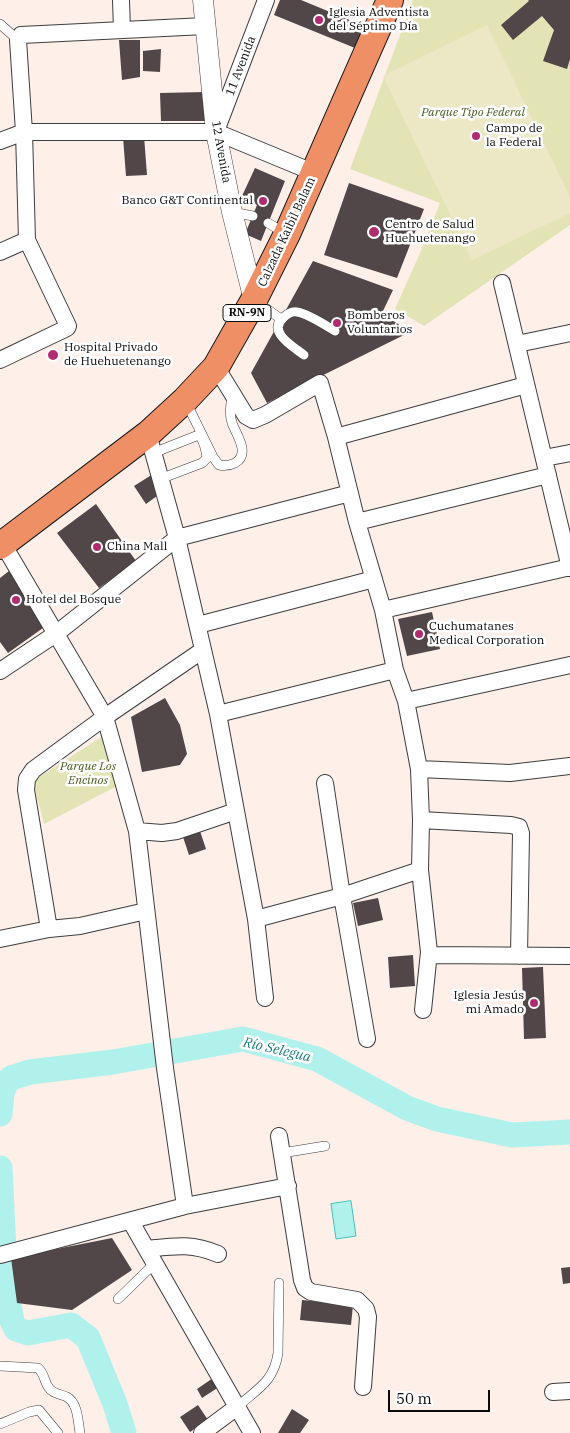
<!DOCTYPE html>
<meta charset="utf-8">
<style>
body{margin:0}
#map{position:relative;width:570px;height:1433px;overflow:hidden;background:#feefe8;font-family:"IBM Plex Serif",serif}
canvas{display:block}
.scale{position:absolute;left:388px;top:1390px;width:102px;height:22px;box-sizing:border-box;border:2px solid #0a0a0a;border-top:0;padding-left:6px;font-size:15px;line-height:18px;white-space:nowrap;color:#0a0a0a;-webkit-text-stroke:4px #fff;paint-order:stroke}
</style>
<div id="map">
<canvas width="570" height="1433"></canvas>
<div class="scale">50 m</div>
</div>
<script>
const ctx = document.querySelector('canvas').getContext('2d');
ctx.lineJoin = 'round';
function fillPath(path, color) {
  ctx.fillStyle = color;
  ctx.fill(path, 'evenodd');
}
function stroke(path, color, width, dash) {
  ctx.strokeStyle = color;
  ctx.lineWidth = width;
  ctx.lineCap = dash ? 'butt' : 'round';
  ctx.setLineDash(dash || []);
  ctx.stroke(path);
}
function label(font, color, halo, rows, align = 'center') {
  ctx.font = font + ' "IBM Plex Serif",serif';
  ctx.lineWidth = 5;
  ctx.setLineDash([]);
  ctx.textBaseline = 'middle';
  ctx.strokeStyle = halo;
  ctx.fillStyle = color;
  for (const [text, x, y, turn = 0] of rows) {
    ctx.save();
    ctx.translate(x, y);
    ctx.rotate((+turn || 0) * Math.PI / 180);
    ctx.textAlign = isNaN(turn) ? turn : align;
    if (halo) ctx.strokeText(text, 0, 0);
    ctx.fillText(text, 0, 0);
    ctx.restore();
  }
}
const green = new Path2D(`
 M413,0H570V225L424,326L395,309L420,253L440,203L350,169Z
 M103,736L121,784L44,824L33,781Z`);
const pitch = new Path2D(`
 M487,25L570,197V213L472,260L383,76Z`);
const water = new Path2D(`
 M351,1201L356,1236L336,1239L331,1204Z`);
const river = new Path2D(`
 M0,1114L2,1093L6,1083L11,1078L30,1072L113,1062L243,1039L317,1059L407,1108L437,1119L512,1135L570,1132
 M0,1168L6,1290L12,1321L16,1329L28,1333L71,1325L88,1338L115,1404L124,1433`);
const building = new Path2D(`
 M280,0H301L364,26L355,48L274,15Z
 M528,0H570V59L567,69L543,61L554,30L542,16L513,40L501,25L529,1Z
 M119,40H140V77L122,80Z
 M161,49L160,72L143,71V51Z
 M205,92L206,121H161L160,93Z
 M144,136L147,175L126,176L123,137Z
 M255,168L285,181L261,241L245,234L257,205L242,196Z
 M349,183L424,209L397,278L324,255Z
 M313,261L393,290L382,313L410,332L267,403L251,373Z
 M153,474L161,493L146,504L134,486Z
 M96,504L136,561L99,588L57,533Z
 M9,571L50,623L8,653L0,642V578Z
 M432,612L440,649L407,656L398,619Z
 M165,698L180,725L187,754L180,765L142,772L131,717Z
 M200,831L206,849L189,855L183,837Z
 M378,898L383,920L358,926L353,903Z
 M413,955L415,986L390,988L388,957Z
 M543,967L546,1038L524,1039L522,968Z
 M112,1238L132,1270L72,1310L17,1303L11,1258Z
 M570,1267V1283L563,1284L561,1268Z
 M302,1300L353,1305L351,1325L300,1320Z
 M216,1376L222,1385L202,1398L197,1389Z
 M198,1405L208,1420L190,1432L180,1417Z
 M292,1409L309,1420L300,1433H278Z`);
const service = new Path2D(`
 M0,24L18,40
 M232,212L253,216
 M268,223L285,233
 M257,302L281,319
 M304,355C294,347 267,332 283,318C287,314 292,311 297,312C306,313 327,326 335,331
 M186,402L213,457L219,465C224,466 231,465 235,463C251,454 236,434 232,423C229,413 230,404 233,394
 M153,453L196,436H200C204,442 206,450 207,458L202,463L160,479
 M282,1153L325,1146
 M118,1299L155,1263
 M0,1366L38,1368C45,1374 44,1382 49,1388C53,1394 61,1394 67,1397C78,1403 78,1422 80,1433
 M237,1407C257,1389 274,1382 278,1353L279,1283
 M0,1424L29,1412L39,1410L58,1433`);
const minor = new Path2D(`
 M121,0L122,30
 M216,131L266,0
 M0,141L24,132H216L315,173
 M0,252L27,240
 M502,283L570,568
 M517,344L570,333
 M0,360L67,328L68,326L27,240L24,132L18,40L21,35L205,26
 M216,367L246,416L253,420L265,415L320,383L336,437L357,522L383,610L395,670L406,701L419,769L421,820L420,870L429,952L423,1010
 M148,434L177,538L218,714L256,919L265,998
 M336,437L526,385
 M544,458L570,453
 M357,522L548,475
 M3,544L105,717L137,831L165,1068L185,1206
 M383,610L570,567
 M198,625L374,579
 M0,671L57,633L177,538L350,493
 M406,701L570,665
 M218,714L395,670
 M419,769L510,773L570,766
 M325,783L342,896L367,1039
 M421,820L511,825L519,827L521,833L519,956
 M137,831L162,833L177,831L236,811
 M256,919L342,896L420,870
 M49,929L26,790L27,779L33,770L105,717L203,650
 M0,939L49,929L80,926L146,911
 M429,952L434,955L570,956
 M279,1136L302,1280L305,1288L311,1292L357,1300L366,1309L368,1317L363,1387
 M131,1222L252,1433
 M147,1249C175,1246 191,1243 218,1254
 M0,1255L185,1206L288,1186
 M553,1392L570,1391
 M202,1433L237,1407`);
const tertiary = new Path2D(`
 M203,0L216,132L232,212L254,300`);
const primary = new Path2D(`
 M0,546L148,434L185,400L216,367L254,300L287,234L390,0`);
const markers = [
 [319,20,5,"#af2c6e"],
 [476,136,5,"#af2c6e"],
 [263,201,5,"#af2c6e"],
 [374,232,6,"#af2c6e"],
 [337,323,5,"#af2c6e"],
 [53,355,6,"#af2c6e"],
 [97,547,5,"#af2c6e"],
 [16,600,5,"#af2c6e"],
 [419,634,5,"#af2c6e"],
 [534,1003,5,"#af2c6e"]
];
const shields = [
 [247,313,48]
];
const shieldNames = [
 ["RN-9N",247,313]
];
const poiNames = [
 ["Iglesia Adventista",329,13],
 ["del Séptimo Día",329,27],
 ["Campo de",486,129],
 ["la Federal",486,143],
 ["Banco G&T Continental",253,201,"right"],
 ["Centro de Salud",385,225],
 ["Huehuetenango",385,239],
 ["Bomberos",347,316],
 ["Voluntarios",347,330],
 ["Hospital Privado",64,348],
 ["de Huehuetenango",64,362],
 ["China Mall",107,547],
 ["Hotel del Bosque",26,600],
 ["Cuchumatanes",429,627],
 ["Medical Corporation",429,641],
 ["Iglesia Jesús",524,996,"right"],
 ["mi Amado",524,1010,"right"]
];
const streetNames = [
 ["11 Avenida",241,66,-69],
 ["12 Avenida",221,152,80],
 ["Calzada Kaibil Balam",287,232,-65]
];
const parkNames = [
 ["Parque Tipo Federal",473,113],
 ["Parque Los",88,767],
 ["Encinos",88,781]
];
const waterNames = [
 ["Río Selegua",277,1050,13]
];
fillPath(green, '#e3e4b5');
fillPath(pitch, '#ece8c6');
fillPath(water, '#b0f1ec');
stroke(water, '#3cc3bc', 1);
stroke(river, '#b0f1ec', 25);
fillPath(building, '#514748');
stroke(service, '#3d3d3d', 10);
stroke(minor, '#3d3d3d', 18);
stroke(tertiary, '#3d3d3d', 21);
stroke(primary, '#1b1b1b', 28);
stroke(service, '#fff', 9);
stroke(minor, '#fff', 16);
stroke(tertiary, '#fff', 20);
stroke(primary, '#ef8f66', 26);
for (const [x, y, r, color] of markers) {
  const dot = new Path2D();
  dot.arc(x, y, r, 0, 2 * Math.PI);
  ctx.fillStyle = color;
  ctx.fill(dot);
  stroke(dot, '#fff', 2);
}
for (const [x, y, w] of shields) {
  const box = new Path2D();
  box.roundRect(x - w / 2, y - 8.5, w, 17, 4);
  ctx.fillStyle = '#fff';
  ctx.fill(box);
  stroke(box, '#0a0a0a', 1);
}
label('bold 11px', '#0a0a0a', null, shieldNames);
label('12px', '#0a0a0a', '#fff', poiNames, 'left');
label('12px', '#0a0a0a', '#fff', streetNames);
label('italic 12px', '#475c20', '#fff', parkNames);
label('italic 14px', '#1b7e7c', '#fff', waterNames);
</script>
